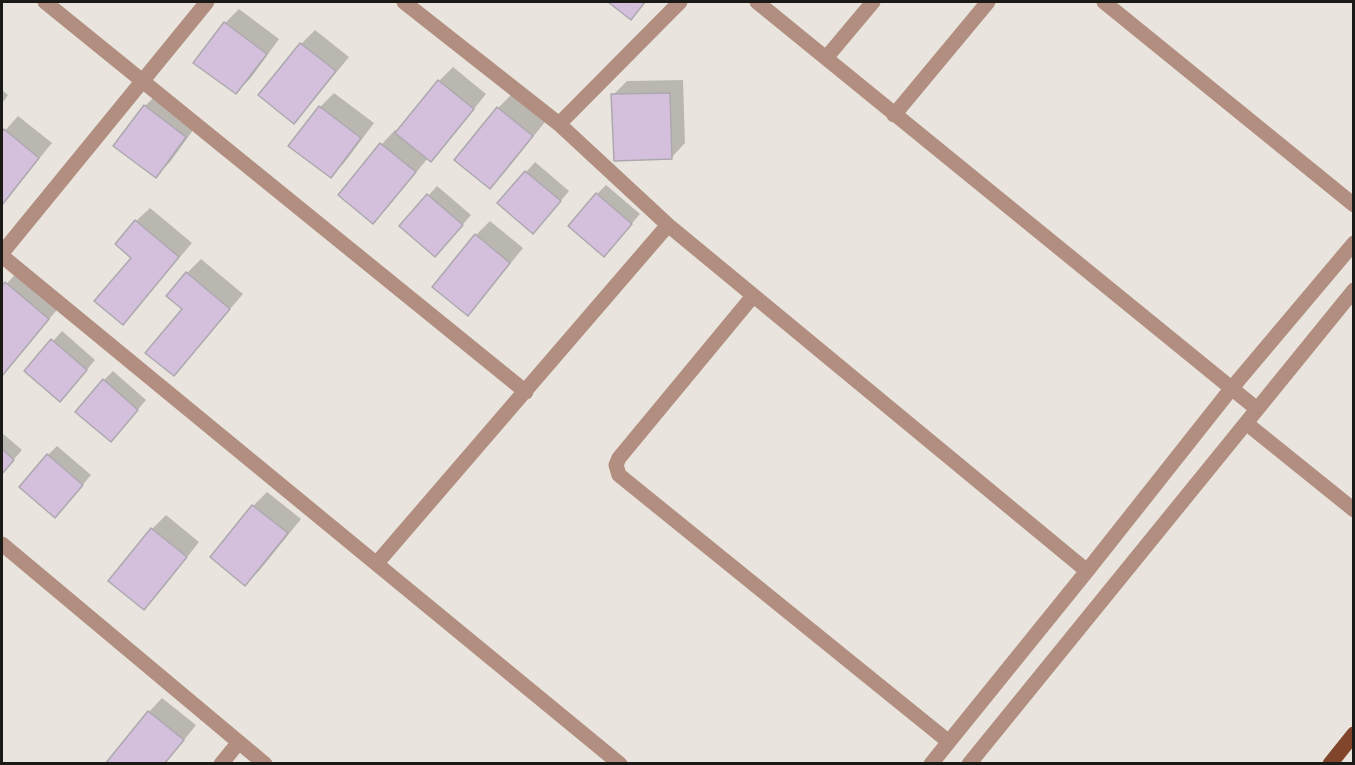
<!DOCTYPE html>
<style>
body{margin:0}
#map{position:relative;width:1355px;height:765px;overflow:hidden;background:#e9e5de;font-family:"Sofia Sans Condensed",sans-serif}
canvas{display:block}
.frame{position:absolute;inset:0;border:3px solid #1b1a17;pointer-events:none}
</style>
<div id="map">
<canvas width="1355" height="765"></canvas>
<div class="frame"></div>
</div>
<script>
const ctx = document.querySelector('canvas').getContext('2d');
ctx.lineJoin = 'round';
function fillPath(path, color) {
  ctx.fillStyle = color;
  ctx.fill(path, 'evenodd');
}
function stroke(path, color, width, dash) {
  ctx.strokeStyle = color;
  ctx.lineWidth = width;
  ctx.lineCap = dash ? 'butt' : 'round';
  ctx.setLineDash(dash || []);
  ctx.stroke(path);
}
const shadow = new Path2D(`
 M610,2H646L630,18Z
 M239,9L279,39L250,79L236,92L225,23Z
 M315,30L349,57L307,108L294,122L260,95L301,44Z
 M453,67L486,94L444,146L431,160L428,158L387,208L373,222L340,195L382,144L395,130L398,132L439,81Z
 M683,80L685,143L672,157L613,95L627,81Z
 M2,90L8,95L2,104Z
 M159,92L199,122L170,162L156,176L145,106Z
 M334,93L374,123L344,163L331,176L320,107Z
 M512,94L545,122L504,173L490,187L457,160L498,108Z
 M18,116L52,143L2,204V134Z
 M535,162L569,191L542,223L499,203Z
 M606,185L640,214L613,246L597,194Z
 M437,186L471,215L444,246L401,226Z
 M150,208L192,243L123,323L136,221Z
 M490,221L523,248L481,300L468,314L476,235Z
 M201,259L243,294L174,374L187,273Z
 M19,270L61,305L2,375V289Z
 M62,331L95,360L69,391L26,371Z
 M113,371L146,400L120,431L104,380Z
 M2,433L22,450L2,473Z
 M57,446L91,475L64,507L48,455Z
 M267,492L301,519L259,571L245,584L212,557L253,506Z
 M166,515L199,542L158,594L144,608L152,529Z
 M162,698L196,725L165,764H107L149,712Z`);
const building = new Path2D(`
 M608,2H645L631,20Z
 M224,22L267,54L236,94L193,63Z
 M300,43L336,71L294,124L258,95Z
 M438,80L474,109L431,162L395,133Z
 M670,93L672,159L614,161L611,94Z
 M144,105L186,137L156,178L113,146Z
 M319,106L361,138L331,178L288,146Z
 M497,107L533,136L490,189L454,160Z
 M4,129L39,158L2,205V132Z
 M380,143L416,172L373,224L338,195Z
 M525,171L561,201L533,234L497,203Z
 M596,193L632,224L604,257L568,226Z
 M427,194L463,225L435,257L399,226Z
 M135,220L179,257L123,325L94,301L131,258L115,244Z
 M475,234L510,263L468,316L432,287Z
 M186,272L230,309L174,376L145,353L182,309L166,296Z
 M5,282L49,319L2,376V286Z
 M51,339L87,370L60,402L24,371Z
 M103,379L138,410L111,442L75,412Z
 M2,449L14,460L2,474Z
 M47,454L83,485L55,518L19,487Z
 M252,505L288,533L245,586L210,557Z
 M151,528L187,557L144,610L108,581Z
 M148,711L184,740L164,764H105Z`);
const minor = new Path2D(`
 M45,2L526,392
 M404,2L559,124L668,225L1087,571
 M757,2L1257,409
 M1104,2L1354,205
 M826,58L873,2
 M894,115L988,2
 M559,124L680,2
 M2,253L207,2
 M2,256L620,764
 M753,296L619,458L616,465L619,475L949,742
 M1246,423L1354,510
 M2,544L265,764
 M377,563L668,225
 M221,764L239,742
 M931,764L1087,571L1231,389L1354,243
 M969,764L1354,290`);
const major = new Path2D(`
 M1330,764L1354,734`);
fillPath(shadow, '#0003');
fillPath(building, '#d4c0dd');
stroke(building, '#aca8ae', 1.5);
stroke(minor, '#b18e7f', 15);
stroke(major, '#80452a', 15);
</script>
